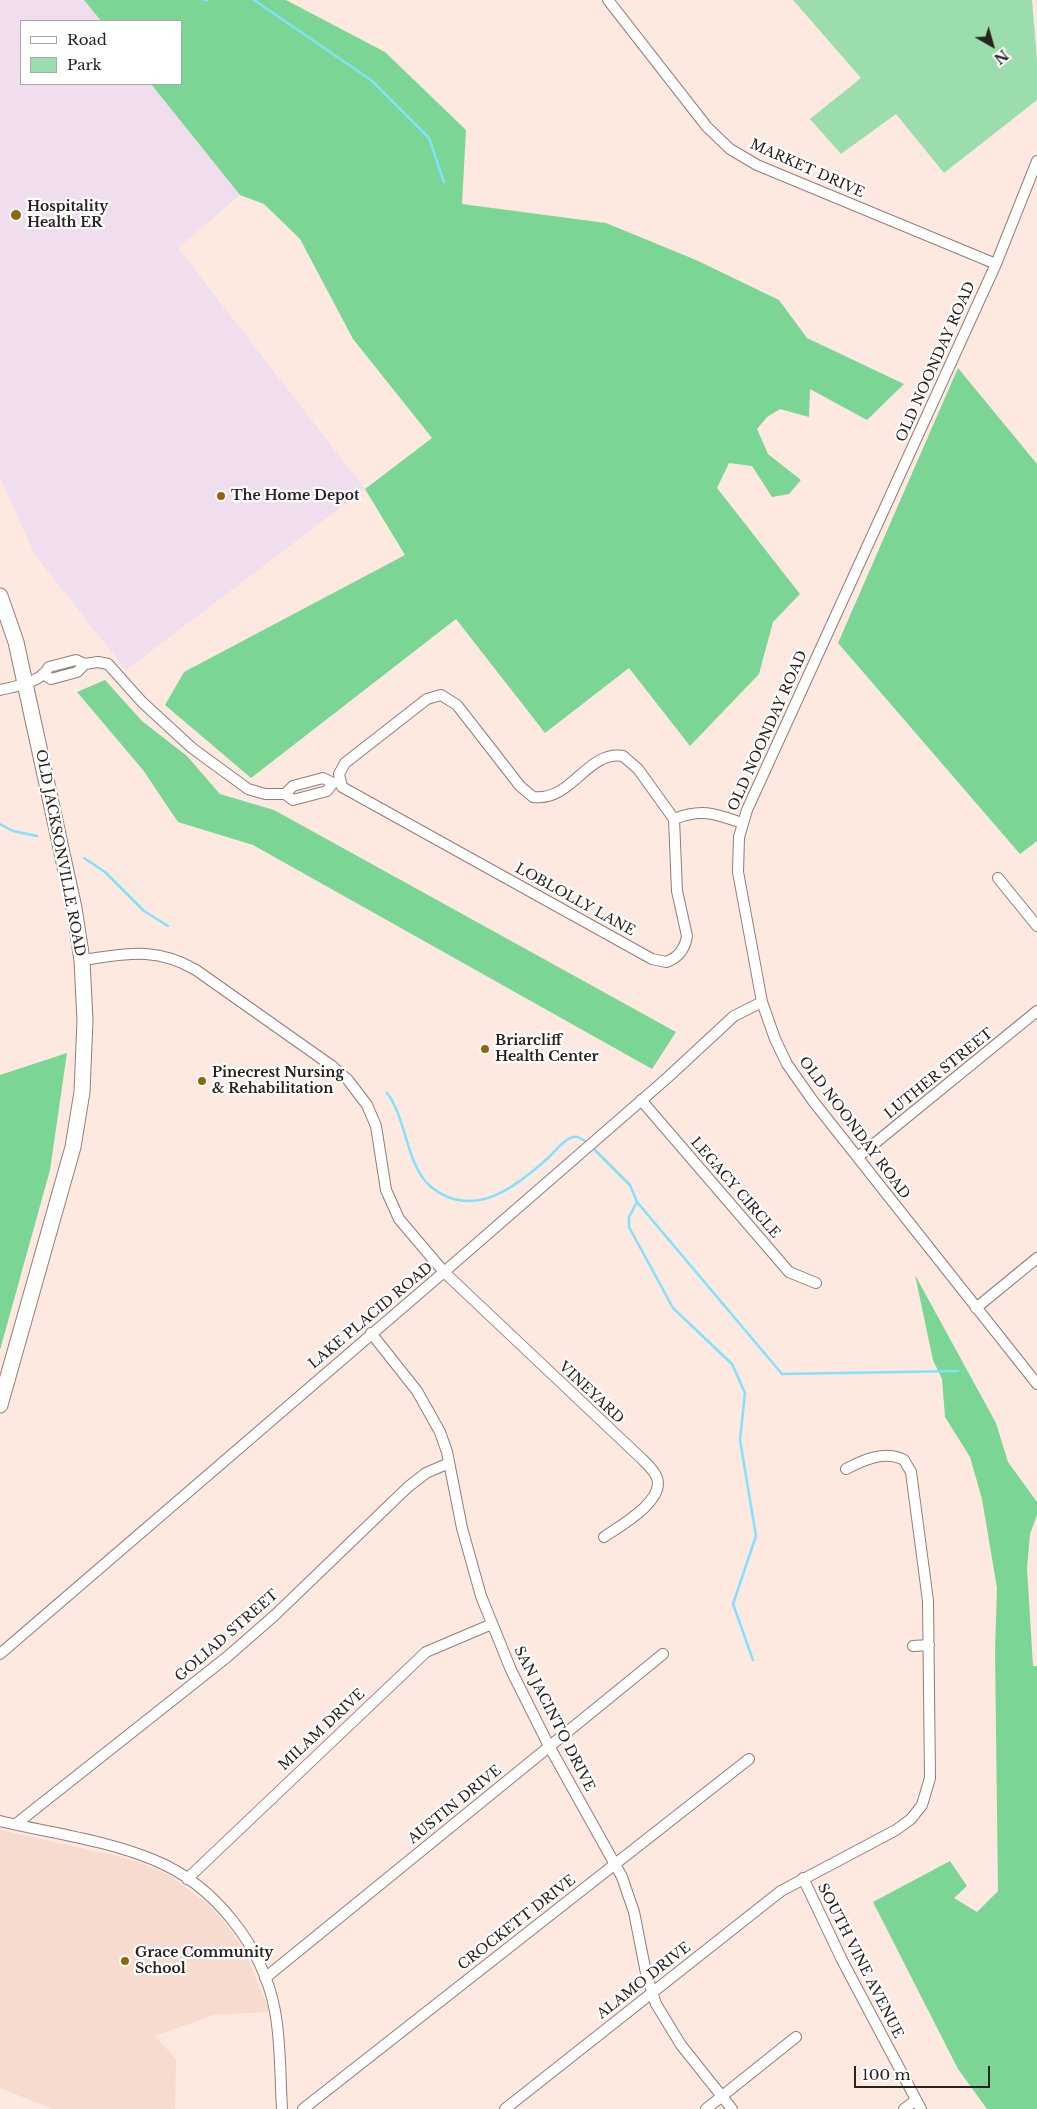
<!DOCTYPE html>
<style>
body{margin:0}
#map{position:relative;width:1037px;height:2109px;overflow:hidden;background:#fee9e0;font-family:"Libre Baskerville",serif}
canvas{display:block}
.legend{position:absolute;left:20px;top:20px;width:162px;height:65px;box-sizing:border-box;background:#fff;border:1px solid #aaa7a5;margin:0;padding:6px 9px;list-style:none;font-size:15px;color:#2a221f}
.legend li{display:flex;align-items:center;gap:10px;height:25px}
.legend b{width:25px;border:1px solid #aaa7a5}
.north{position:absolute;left:967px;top:20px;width:50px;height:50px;-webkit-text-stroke:4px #fff;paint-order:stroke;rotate:142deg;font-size:14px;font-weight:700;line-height:20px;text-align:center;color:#2a221f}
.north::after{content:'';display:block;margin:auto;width:18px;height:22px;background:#2a221f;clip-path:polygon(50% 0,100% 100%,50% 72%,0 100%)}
.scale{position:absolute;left:854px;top:2066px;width:136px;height:22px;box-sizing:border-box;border:2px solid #2a221f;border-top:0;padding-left:6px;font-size:15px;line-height:18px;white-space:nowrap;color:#2a221f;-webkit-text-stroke:4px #fff;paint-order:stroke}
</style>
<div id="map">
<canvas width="1037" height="2109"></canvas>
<ul class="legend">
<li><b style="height:6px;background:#fff"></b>Road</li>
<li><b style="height:14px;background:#9bddac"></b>Park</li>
</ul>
<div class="north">N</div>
<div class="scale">100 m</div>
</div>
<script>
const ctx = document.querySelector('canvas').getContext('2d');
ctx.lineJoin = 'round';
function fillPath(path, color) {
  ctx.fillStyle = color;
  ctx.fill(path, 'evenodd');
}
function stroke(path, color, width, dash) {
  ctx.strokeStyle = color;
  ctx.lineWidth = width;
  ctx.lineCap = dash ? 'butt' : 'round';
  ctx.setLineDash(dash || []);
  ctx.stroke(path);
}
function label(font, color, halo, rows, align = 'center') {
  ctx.font = font + ' "Libre Baskerville",serif';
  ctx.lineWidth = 4.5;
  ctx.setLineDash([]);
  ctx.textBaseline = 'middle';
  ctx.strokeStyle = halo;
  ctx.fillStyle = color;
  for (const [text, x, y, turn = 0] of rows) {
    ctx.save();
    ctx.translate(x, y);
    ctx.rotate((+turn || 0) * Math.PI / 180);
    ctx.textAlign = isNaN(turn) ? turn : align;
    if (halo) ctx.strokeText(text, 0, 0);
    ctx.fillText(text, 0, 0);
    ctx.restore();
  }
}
const commercial = new Path2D(`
 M0,0H84L101,21H21V84H151L240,195L178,248L365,489L126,670L35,555L0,477Z`);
const built = new Path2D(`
 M0,1830L113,1855L144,1864L169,1875L209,1905L229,1928L244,1950L270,2012L214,2015L155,2036L176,2059L175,2109H52L0,2088Z`);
const green = new Path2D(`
 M793,0H1032L1037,60V100L944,173L896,114L841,154L810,119L861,78Z`);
const forest = new Path2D(`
 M84,0H286L385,52L466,130L462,204L606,223L696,260L779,300L807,338L904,384L867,420L810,389L809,417L780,409L767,417L757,429L768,454L801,480L789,494L772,497L752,466L729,463L717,488L800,594L773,622L759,674L690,746L629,668L545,733L456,619L251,778L165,705L184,672L405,555L365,489L432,438L353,339L300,239L264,204L240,195L151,84H181V21H101Z
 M958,368L1037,464V841L1020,854L838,643Z
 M105,680L142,721L187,756L220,794L274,810L676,1032L652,1069L253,845L178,822L143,770L77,692Z
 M67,1053L50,1170L0,1350V1075Z
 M915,1275L996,1423L1008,1462L1037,1502V1515L1030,1534L1027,1568L1033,1666H1037V2109H987L958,2069L873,1902L950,1861L967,1886L954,1898L977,1912L998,1891L995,1651L997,1588L982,1499L970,1457L945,1417L942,1379L933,1360Z`);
const stream = new Path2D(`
 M204,0H208
 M254,0L371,80L429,138L444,182
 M0,824L13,831L37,836
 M84,858L105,872L144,911L168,926
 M387,1093C407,1119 406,1165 430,1186C472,1221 515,1188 548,1158C556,1151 566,1135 578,1137L585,1141
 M594,1149L630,1185L637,1202L782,1374L958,1371
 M637,1202L629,1217V1227L673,1308L732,1364L745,1393L740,1440L756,1536L733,1604L753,1660`);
const street = new Path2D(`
 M608,0L707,127L730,149L757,165L996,264
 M1037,161L996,264L747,810L739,837L738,872L762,1002L775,1039L787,1064L813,1101L1037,1384
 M45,675L51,679L77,672L85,664
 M0,690C17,686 40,683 49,667L76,660L85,664L98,662L108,664L142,702L192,748L248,789L265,794H285
 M441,695L457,705L520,786L533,797C572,802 587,750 623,756L638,769L674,819L677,891L687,936C685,949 678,958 666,962L652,959L342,787L339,774L345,763L427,699Z
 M333,783L327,791L293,800L285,794L293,786L323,778L333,783L339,782
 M674,819C702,808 716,814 742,823
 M998,878L1037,926
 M82,960C126,954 155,946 196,970L332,1066L348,1080L367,1105L376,1126L386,1190L399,1219L444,1272L642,1459C647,1464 654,1470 657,1478C665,1501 620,1526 604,1537
 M641,1100L789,1272L816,1283
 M858,1157L1037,1011
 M976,1308L1037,1258
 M371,1333L417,1391L440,1432L447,1452L462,1528L481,1596L511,1670L549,1746L622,1877L634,1912L646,1973L656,2004L681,2045L732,2109
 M913,1646L929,1645
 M0,1654L444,1272L666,1079L734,1016L762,1002
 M0,1821C51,1833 106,1840 154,1860C215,1885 263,1947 275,2011C281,2043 280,2077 282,2109
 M16,1824L227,1657L275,1615L408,1487L426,1473L449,1463
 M803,1878L842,1960L921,2109
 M187,1879L426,1652L492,1624
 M265,1978L663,1654
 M303,2109L749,1759
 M505,2109L781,1891L896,1830L911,1819L922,1805L930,1778L928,1601L911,1472L904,1460C885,1450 863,1460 846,1469
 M706,2109L796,2037
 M904,2109L916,2100`);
const secondary = new Path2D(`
 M0,596L16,642L74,908L82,960L85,1021L82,1092L73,1147L0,1405`);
const markers = [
 [16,215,6,"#91640e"],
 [221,496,5,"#91640e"],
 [485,1049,5,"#91640e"],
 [202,1081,5,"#91640e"],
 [125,1961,5,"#91640e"]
];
const streetNames = [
 ["MARKET DRIVE",807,169,24],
 ["OLD NOONDAY ROAD",936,362,-66],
 ["OLD NOONDAY ROAD",768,731,-66],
 ["OLD JACKSONVILLE ROAD",60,853,79],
 ["LOBLOLLY LANE",575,900,29],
 ["LUTHER STREET",939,1074,-39],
 ["OLD NOONDAY ROAD",854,1128,53],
 ["LEGACY CIRCLE",735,1188,49],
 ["LAKE PLACID ROAD",371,1316,-40],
 ["VINEYARD",591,1393,43],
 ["GOLIAD STREET",227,1636,-41],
 ["SAN JACINTO DRIVE",554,1719,63],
 ["MILAM DRIVE",322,1730,-43],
 ["AUSTIN DRIVE",455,1805,-39],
 ["CROCKETT DRIVE",517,1923,-38],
 ["SOUTH VINE AVENUE",860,1961,63],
 ["ALAMO DRIVE",644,1981,-38]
];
const poiNames = [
 ["Hospitality",27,207],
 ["Health ER",27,223],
 ["The Home Depot",231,496],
 ["Briarcliff",495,1041],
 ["Health Center",495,1057],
 ["Pinecrest Nursing",212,1073],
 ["& Rehabilitation",212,1089],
 ["Grace Community",135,1953],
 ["School",135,1969]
];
fillPath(commercial, '#f0ddee');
fillPath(built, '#f8dbcf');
fillPath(green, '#9bddac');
fillPath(forest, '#7bd595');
stroke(stream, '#80e2ff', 2.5);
stroke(street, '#917e76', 12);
stroke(secondary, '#917e76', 17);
stroke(street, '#fff', 10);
stroke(secondary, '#fff', 15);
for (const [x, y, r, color] of markers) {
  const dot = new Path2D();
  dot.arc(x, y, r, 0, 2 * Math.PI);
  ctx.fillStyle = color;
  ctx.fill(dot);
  stroke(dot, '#fff', 2);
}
label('14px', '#2a221f', '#fff', streetNames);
label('bold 14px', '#2a221f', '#fff', poiNames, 'left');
</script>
